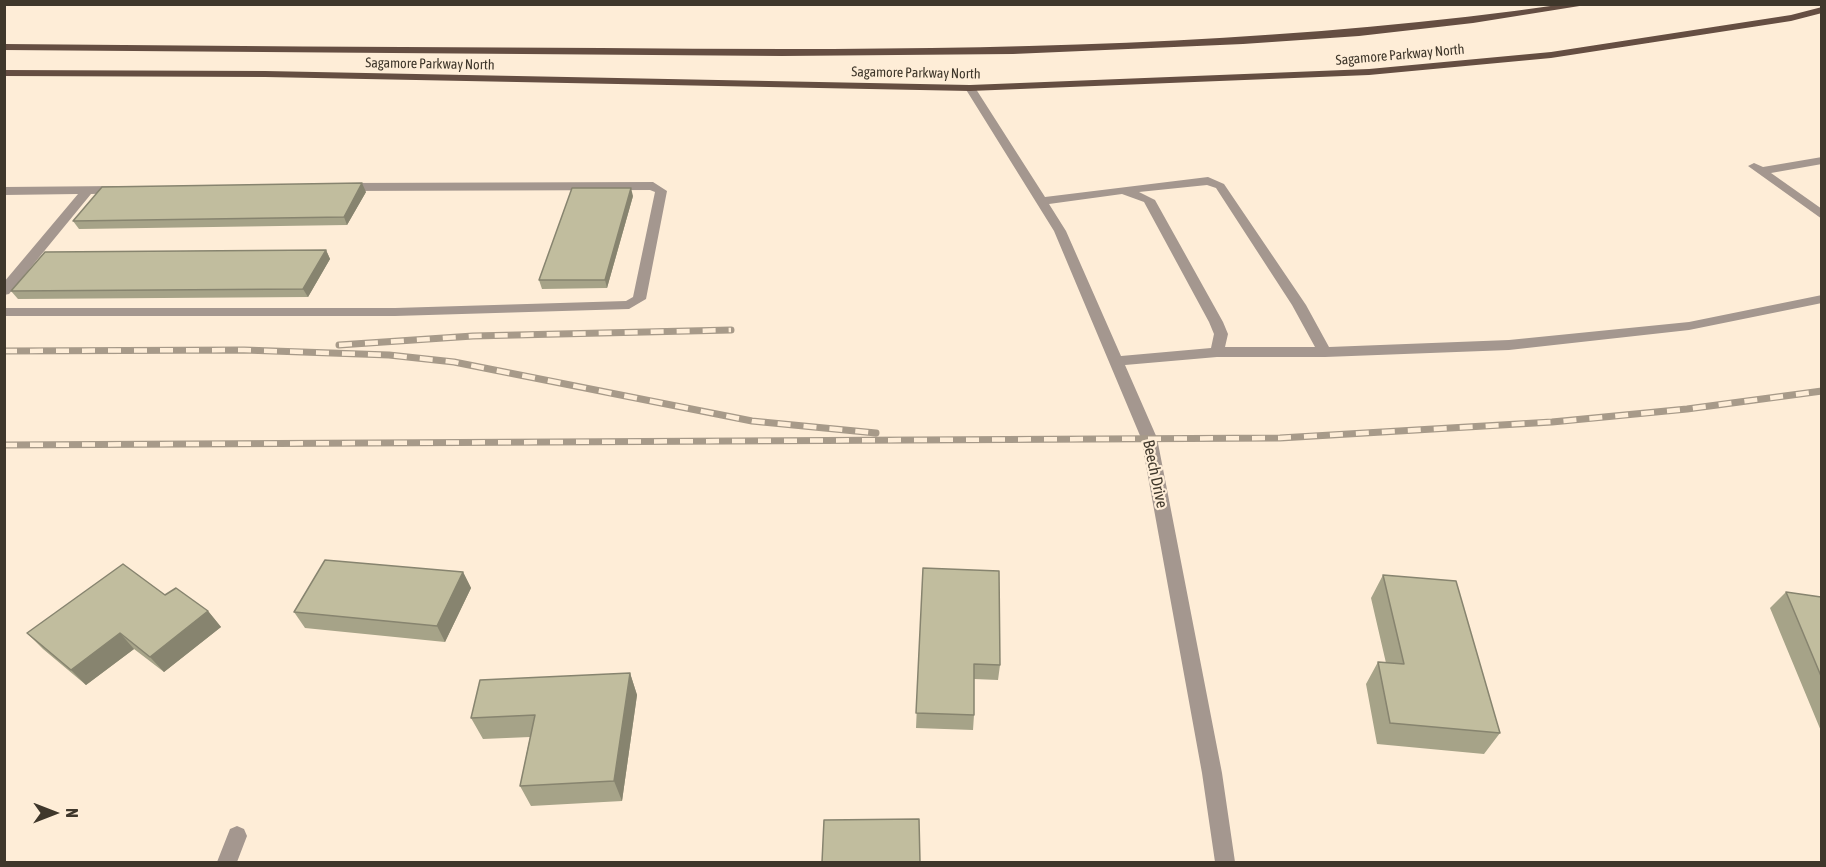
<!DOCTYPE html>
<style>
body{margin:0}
#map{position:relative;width:1826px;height:867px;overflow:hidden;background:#feedd7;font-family:"Asap Condensed",sans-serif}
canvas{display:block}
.frame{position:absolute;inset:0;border:6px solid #3f372b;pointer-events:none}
.north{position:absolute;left:24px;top:783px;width:60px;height:60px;-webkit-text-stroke:4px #feedd7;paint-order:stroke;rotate:90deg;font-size:16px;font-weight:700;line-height:24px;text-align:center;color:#3f372b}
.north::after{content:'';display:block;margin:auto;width:21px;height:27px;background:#3f372b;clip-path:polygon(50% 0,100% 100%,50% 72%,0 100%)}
</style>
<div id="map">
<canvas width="1826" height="867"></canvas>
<div class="frame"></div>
<div class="north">N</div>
</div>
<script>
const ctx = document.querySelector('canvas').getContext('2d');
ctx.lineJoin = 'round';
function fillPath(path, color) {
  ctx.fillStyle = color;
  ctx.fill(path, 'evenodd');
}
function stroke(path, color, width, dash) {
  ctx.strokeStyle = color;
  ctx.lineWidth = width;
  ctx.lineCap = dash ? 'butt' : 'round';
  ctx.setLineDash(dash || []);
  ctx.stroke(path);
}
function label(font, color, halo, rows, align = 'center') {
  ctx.font = font + ' "Asap Condensed",sans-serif';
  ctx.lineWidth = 4.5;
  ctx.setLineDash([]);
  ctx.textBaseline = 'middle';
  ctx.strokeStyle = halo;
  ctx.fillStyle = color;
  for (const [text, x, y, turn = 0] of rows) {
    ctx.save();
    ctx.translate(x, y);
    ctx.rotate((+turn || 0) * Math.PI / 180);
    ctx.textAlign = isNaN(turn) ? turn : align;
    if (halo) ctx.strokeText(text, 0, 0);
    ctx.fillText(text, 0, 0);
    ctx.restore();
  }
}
const minor = new Path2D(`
 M966,86H974L1045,197L1208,177L1224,184L1306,305L1329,347L1509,340L1689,322L1822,295V303L1689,330L1509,350L1325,357H1217L1125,365L1157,438L1222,773L1235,862H1215L1202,773L1141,438L1054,231L965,88ZM1207,185L1216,188L1292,305L1315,347H1225L1228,334L1223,322L1155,200L1139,192ZM1122,194L1144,202L1209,322L1214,334L1211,348L1121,356L1066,231L1049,204Z
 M1822,157V164L1771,173L1822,209V219L1748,166L1754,163L1763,167Z
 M653,182L667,191L646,299L629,309L395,316H4V308H395L626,301L633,297L655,192L650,190L343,191L337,187L343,183Z
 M118,186L122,187V193L91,194L9,294L4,295V282L78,194L4,195V187Z
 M237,826L244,829L247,836L237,862H217L230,829Z`);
const major = new Path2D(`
 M1565,4H1592L1473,23L1359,36L1243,44L1013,54L782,56L4,50V44C203,46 402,47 601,48C924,51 1244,50 1565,4Z
 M1822,7V13L1791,21L1551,58L1369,75L970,91L265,77L4,76V70L265,71L970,85L1369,69L1551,52L1791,15Z`);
const rail = new Path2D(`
 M339,345L473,336L731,330
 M4,351L244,350L389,355L454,362L752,421L876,433
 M4,445L1280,438L1552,422L1687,409L1822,391`);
const wall = new Path2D(`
 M366,192L347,225L79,229L73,221Z
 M633,196L607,288L542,289L539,280Z
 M326,250L330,259L308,297L18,299L11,291Z
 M923,568L1000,665L998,680L974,679V715L973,730L916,728Z
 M463,572L471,588L445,642L305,628L294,612Z
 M1383,575L1500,733L1484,754L1377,744L1366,684L1378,662L1386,663L1371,598Z
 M1786,592L1821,597V731L1770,608Z
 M165,595L208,611L221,627L164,672L134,649L86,685L43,649L27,633Z
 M630,673L637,695L622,801L531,806L520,786L530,737L483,739L471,718Z`);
const shadedWall = new Path2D(`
 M362,183L366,192L347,225L344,217Z
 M631,188L633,196L607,288L605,280Z
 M326,250L330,259L308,297L303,289Z
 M463,572L471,588L445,642L437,626Z
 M208,611L221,627L164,672L150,657Z
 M120,633L134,649L86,685L71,670Z
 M630,673L637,695L622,801L614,781Z`);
const building = new Path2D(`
 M362,183L344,217L73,221L102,187Z
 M572,188H631L605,280H539Z
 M326,250L303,289L11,291L45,252Z
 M325,560L463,572L437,626L294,612Z
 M123,564L165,595L176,588L208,611L150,657L120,633L71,670L27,633Z
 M923,568L999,571L1000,665L974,664V715L916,713Z
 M1383,575L1456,581L1500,733L1390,723L1378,662L1404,664Z
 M1786,592L1821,597V676Z
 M630,673L614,781L520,786L535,715L471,718L480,680Z
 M919,819L920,862H822L824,820Z`);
const farStreetnames = [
 ["Sagamore Parkway North",1400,55,-5],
 ["Sagamore Parkway North",430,64,1],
 ["Sagamore Parkway North",916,73,1]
];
const streetNames = [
 ["Beech Drive",1155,474,78]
];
fillPath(minor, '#a4978f');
fillPath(major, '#654e42');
stroke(rail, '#a79a89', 7);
stroke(rail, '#feedd7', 4.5, [13]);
fillPath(wall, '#a6a388');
fillPath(shadedWall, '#87846f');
fillPath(building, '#c1bd9e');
stroke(building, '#87846f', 1.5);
label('14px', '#3f372b', '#feedd7', farStreetnames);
label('16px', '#3f372b', '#feedd7', streetNames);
</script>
